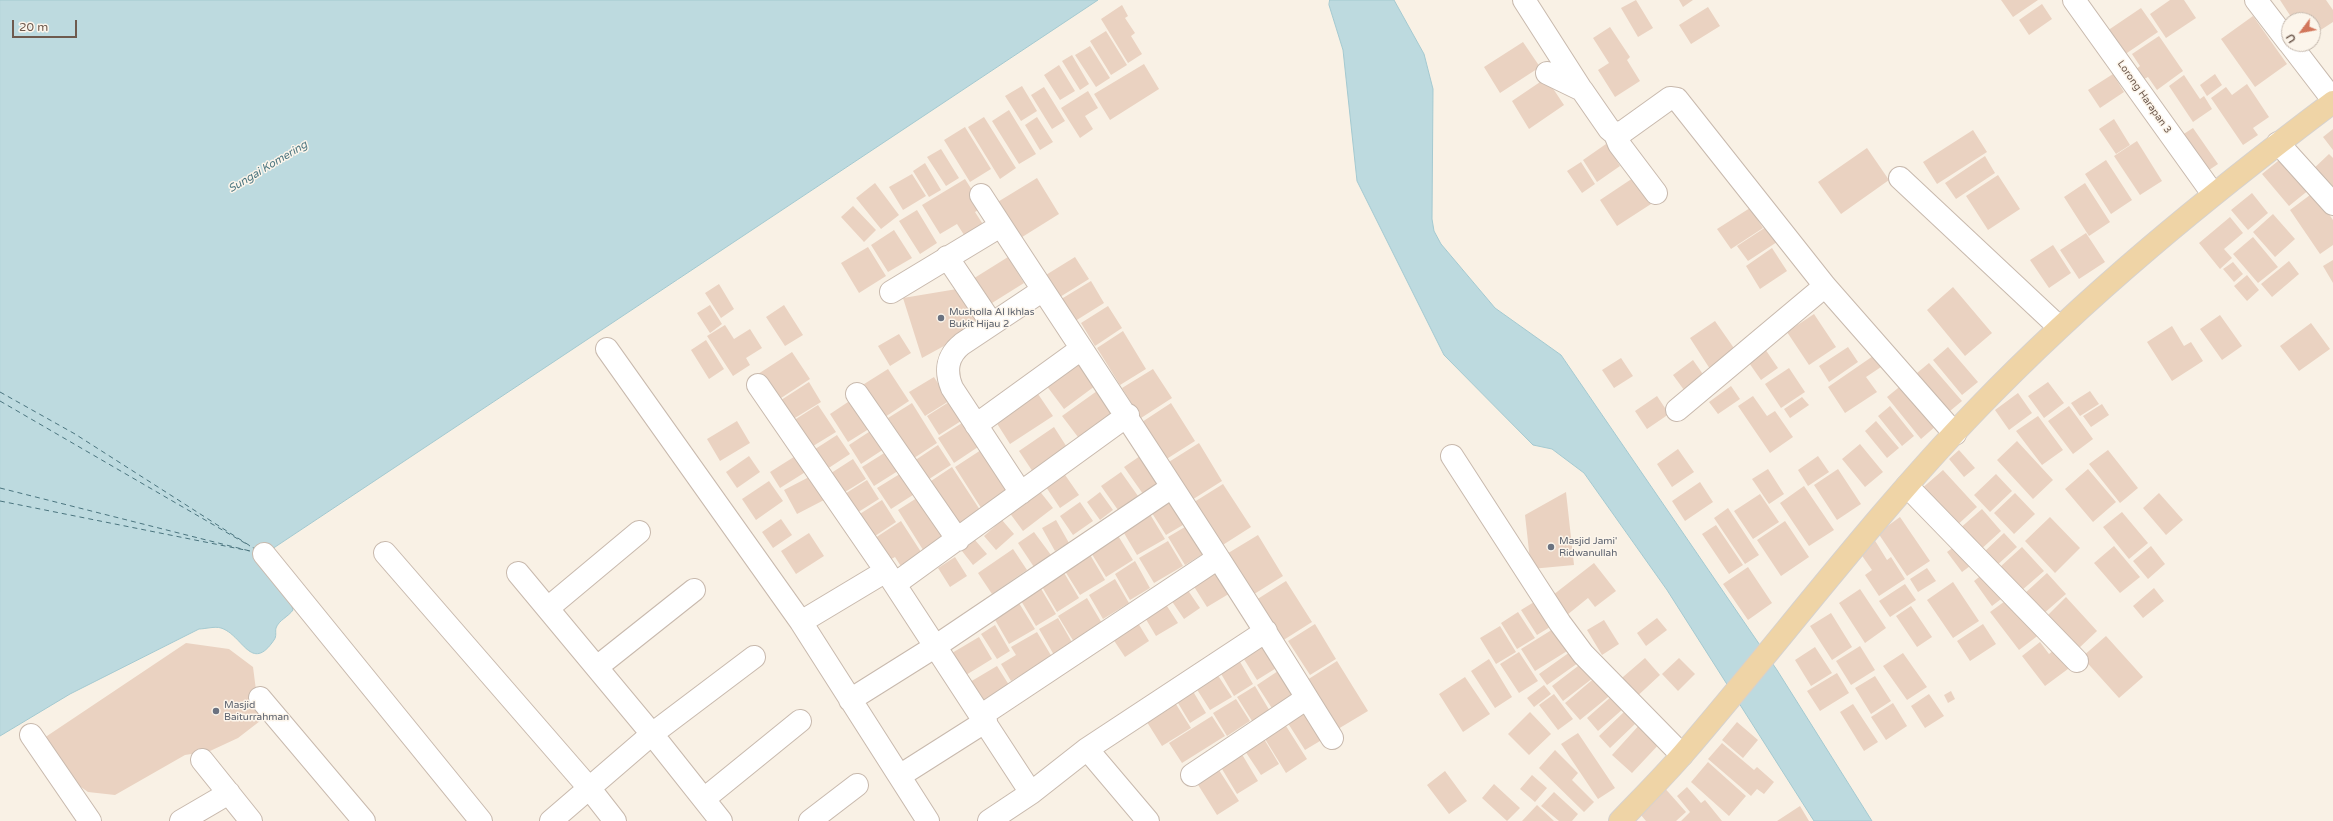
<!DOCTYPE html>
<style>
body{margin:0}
#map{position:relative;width:2333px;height:821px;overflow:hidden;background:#f9f1e5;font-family:"Varela Round",sans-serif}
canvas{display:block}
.north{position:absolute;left:2281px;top:12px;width:40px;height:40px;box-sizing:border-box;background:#fcf5eb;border:1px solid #c3b7ac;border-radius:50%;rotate:238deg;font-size:11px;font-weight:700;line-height:16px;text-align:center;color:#6e5a4e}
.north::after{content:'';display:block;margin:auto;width:14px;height:18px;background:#d2765b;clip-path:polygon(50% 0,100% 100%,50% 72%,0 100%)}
.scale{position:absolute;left:12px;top:20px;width:65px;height:18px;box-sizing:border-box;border:2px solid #6e5a4e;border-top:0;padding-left:5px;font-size:12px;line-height:14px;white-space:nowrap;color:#6e5a4e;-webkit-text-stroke:3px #fcf5eb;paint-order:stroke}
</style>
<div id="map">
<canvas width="2333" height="821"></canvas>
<div class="north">U</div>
<div class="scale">20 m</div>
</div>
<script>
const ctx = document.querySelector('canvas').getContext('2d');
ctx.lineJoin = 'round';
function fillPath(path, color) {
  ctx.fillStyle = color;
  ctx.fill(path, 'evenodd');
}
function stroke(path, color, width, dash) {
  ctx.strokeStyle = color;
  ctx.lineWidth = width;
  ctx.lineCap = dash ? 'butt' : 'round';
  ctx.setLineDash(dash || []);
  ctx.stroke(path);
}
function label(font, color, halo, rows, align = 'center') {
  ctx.font = font + ' "Varela Round",sans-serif';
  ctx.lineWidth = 3;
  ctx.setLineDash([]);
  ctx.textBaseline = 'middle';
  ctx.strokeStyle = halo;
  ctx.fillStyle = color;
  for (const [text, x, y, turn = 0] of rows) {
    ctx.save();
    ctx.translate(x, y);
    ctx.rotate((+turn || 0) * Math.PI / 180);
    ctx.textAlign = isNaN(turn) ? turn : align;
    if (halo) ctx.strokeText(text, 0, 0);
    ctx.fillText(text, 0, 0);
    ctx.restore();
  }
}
const water = new Path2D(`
 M0,0H1098L257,559L291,603L293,610C288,617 279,620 276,628C275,632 277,636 274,640C251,674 243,635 221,628C215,626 205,629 199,629L70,694L0,736Z
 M1330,0H1394L1424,54L1433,89L1432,219L1434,231L1441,244L1495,308L1561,355L1777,670L1872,821H1814L1667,590L1584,473L1552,449L1533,445L1444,355L1357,181L1343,50L1329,5Z`);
const ferry = new Path2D(`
 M0,392L75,434L255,549
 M0,401L250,546
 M0,488L254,552
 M0,501L250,551`);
const building = new Path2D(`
 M1636,0L1653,28L1638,37L1621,8Z
 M1679,0H1693L1683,7Z
 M2001,0H2038L2013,17Z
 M2170,0H2184L2196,18L2166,38L2150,14Z
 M2280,0H2326L2333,10V22L2313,35V20H2293Z
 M2042,4L2052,19L2029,35L2019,20Z
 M1122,5L1128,16L1125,18L1135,33L1131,36L1142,54L1128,63L1101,19Z
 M1708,7L1720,26L1691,44L1679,25Z
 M2141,8L2158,32L2121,57L2104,33Z
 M2253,16L2287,64L2255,87L2221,39Z
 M1610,27L1630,57L1627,60L1640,81L1615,97L1598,70L1609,63L1593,38Z
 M1106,31L1127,65L1111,75L1090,41Z
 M2159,36L2183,71L2157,90L2148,77L2142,80L2135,70L2140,66L2132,54Z
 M1523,42L1540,67L1500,93L1484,67Z
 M1090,46L1110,78L1096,87L1075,55Z
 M1072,55L1089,84L1080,90L1062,61Z
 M1144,64L1159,89L1110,120L1094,94Z
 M1059,65L1075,91L1060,100L1044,75Z
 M2113,74L2124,92L2100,108L2088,90Z
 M2215,74L2222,85L2207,96L2200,85Z
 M2184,75L2200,99L2204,96L2212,109L2193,122L2169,86Z
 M1546,78L1564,105L1529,129L1512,101Z
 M2247,84L2269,117L2253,128L2258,135L2243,145L2211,98L2226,87L2232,95Z
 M1022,86L1037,111L1021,121L1005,96Z
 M1044,87L1065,121L1052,129L1031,95Z
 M1088,91L1098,108L1085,116L1093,129L1080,138L1061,108Z
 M1009,110L1036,154L1019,164L992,121Z
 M984,117L1016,168L1000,179L968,127Z
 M1037,117L1053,142L1040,150L1025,125Z
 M2114,119L2130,145L2116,154L2099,129Z
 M965,127L991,169L970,182L944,140Z
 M2193,128L2218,164L2203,174L2179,137Z
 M2333,129V150L2323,137Z
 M1973,130L1987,152L1937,184L1923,162Z
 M2137,141L2162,181L2140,195L2114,156Z
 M1606,144L1620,166L1597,182L1583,160Z
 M1867,148L1889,180L1841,214L1818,182Z
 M941,149L959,178L946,186L927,157Z
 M2329,154L2333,158V186L2328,191L2310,172Z
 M1985,156L1995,173L1956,199L1945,183Z
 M2283,157L2310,189L2289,206L2262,174Z
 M2106,160L2132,200L2111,214L2085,174Z
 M1581,162L1595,184L1582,193L1567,171Z
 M925,163L941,190L929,197L913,171Z
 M912,174L926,196L903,210L889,187Z
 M1998,175L2020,209L1988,230L1966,196Z
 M1636,176L1651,204L1617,226L1600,200Z
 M1037,178L1059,214L1019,239L996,203Z
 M965,179L983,207L975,212L986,229L968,241L957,224L940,234L922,205Z
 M875,183L899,215L881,229L856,198Z
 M2085,183L2110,222L2089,236L2064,197Z
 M2314,192L2333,220V245L2320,254L2290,210Z
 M2252,193L2268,213L2248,230L2231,210Z
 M853,206L876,230L864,242L841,217Z
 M1750,208L1763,228L1731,249L1717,229Z
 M917,210L937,243L920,254L899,221Z
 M2273,214L2295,239L2275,257L2253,232Z
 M2230,217L2243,233L2224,249L2232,258L2220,269L2199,243Z
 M1766,227L1777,242L1748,261L1737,246Z
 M894,230L912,258L888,272L871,245Z
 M2086,233L2105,262L2079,279L2060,250Z
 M2253,237L2278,267L2258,283L2233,254Z
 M2053,245L2071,273L2049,288L2030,260Z
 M868,247L886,276L859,293L841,263Z
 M1772,248L1787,271L1760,289L1746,266Z
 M1008,257L1024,283L984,308L968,282Z
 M1075,257L1089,279L1055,300L1041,278Z
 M2333,260V283L2323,266Z
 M2289,261L2299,274L2272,297L2261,284Z
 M2233,262L2243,274L2234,282L2223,269Z
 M2247,275L2259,290L2247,301L2234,286Z
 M1091,281L1104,303L1072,323L1058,301Z
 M719,284L734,309L721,318L705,293Z
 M1953,287L1992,333L1965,356L1927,310Z
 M963,288L986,323L922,358L903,298Z
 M710,305L722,324L710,333L697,313Z
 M784,305L803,335L785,346L766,317Z
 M1108,306L1122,328L1095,346L1081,323Z
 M1814,314L1836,347L1809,365L1787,332Z
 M2220,315L2242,346L2222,360L2200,329Z
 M1715,321L1736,351L1710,369L1690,338Z
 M2311,323L2330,349L2299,371L2280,346Z
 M725,325L734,339L750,329L762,348L746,358L750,365L733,376L707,336Z
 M2172,326L2184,346L2191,342L2203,361L2172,381L2147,342Z
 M1123,331L1146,369L1120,385L1097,348Z
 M899,334L911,353L890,366L878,346Z
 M706,340L724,369L709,379L691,350Z
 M1848,347L1858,362L1829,382L1819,366Z
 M1948,347L1978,382L1962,395L1933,360Z
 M1765,349L1778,368L1761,380L1747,360Z
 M792,352L810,379L775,402L758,374Z
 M1876,354L1884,365L1866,377L1877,392L1845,413L1828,387Z
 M1621,358L1633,376L1614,388L1602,370Z
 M1693,360L1707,380L1687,394L1673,375Z
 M1078,362L1095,386L1064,409L1046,385Z
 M1929,363L1962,401L1944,416L1911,378Z
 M1789,368L1805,392L1781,408L1765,384Z
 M888,369L909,401L882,419L861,386Z
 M1153,369L1172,398L1141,418L1122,388Z
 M934,377L949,401L925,416L909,392Z
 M809,382L821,402L790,421L778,402Z
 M2048,382L2064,403L2044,418L2028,396Z
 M1903,384L1937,425L1921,439L1887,397Z
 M1731,386L1740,399L1718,414L1709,402Z
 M1097,391L1116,416L1081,441L1062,416Z
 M2090,391L2099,404L2080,416L2071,403Z
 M2018,393L2032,413L2009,430L1995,410Z
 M1038,394L1053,416L1010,444L996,422Z
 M1657,396L1669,414L1647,429L1635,411Z
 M1753,396L1767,416L1775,411L1793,437L1770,453L1738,406Z
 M1802,397L1809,405L1790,418L1784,409Z
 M854,398L872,427L848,442L830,414Z
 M949,402L961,421L939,435L927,416Z
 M912,403L937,443L914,458L888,418Z
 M1171,403L1195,441L1165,460L1142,422Z
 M2102,404L2109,415L2091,427L2083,416Z
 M818,405L836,432L805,451L788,424Z
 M1890,406L1914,436L1902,446L1878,416Z
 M2069,406L2093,439L2073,454L2048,421Z
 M2038,416L2063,450L2042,465L2016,431Z
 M737,421L750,443L720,461L707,439Z
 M1876,421L1899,448L1887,458L1865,431Z
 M962,423L978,447L954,463L938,438Z
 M1054,427L1070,452L1035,475L1019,451Z
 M875,428L887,447L861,464L849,445Z
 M837,435L850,454L821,473L809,453Z
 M2017,441L2053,480L2033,499L1997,460Z
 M1199,443L1222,481L1187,503L1164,465Z
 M1860,444L1883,472L1865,487L1842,459Z
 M938,445L951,465L926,481L914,461Z
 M1678,449L1694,472L1672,487L1657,464Z
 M889,450L901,469L874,486L862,467Z
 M981,450L1009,494L983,511L955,467Z
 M1959,450L1975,468L1964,477L1949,459Z
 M2108,450L2138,488L2120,503L2089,464Z
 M1143,454L1162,481L1143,494L1124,467Z
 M797,455L807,471L780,488L770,472Z
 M749,456L760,472L737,488L726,472Z
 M1818,456L1829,472L1808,486L1798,470Z
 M853,459L866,479L837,497L825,477Z
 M952,467L980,510L959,524L931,481Z
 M1768,469L1784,494L1769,504L1752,479Z
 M1838,469L1861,504L1837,520L1814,485Z
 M2088,469L2116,502L2093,522L2065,489Z
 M1943,470L1977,507L1954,528L1920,490Z
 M903,472L916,493L891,509L877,488Z
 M1063,472L1079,495L1060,508L1044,484Z
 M1121,472L1138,496L1118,510L1101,486Z
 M1996,474L2012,491L1990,512L1974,495Z
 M811,476L824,500L797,514L784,490Z
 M867,480L879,499L852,516L840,497Z
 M769,481L783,501L756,520L742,499Z
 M1700,482L1713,502L1685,521L1672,501Z
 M1223,484L1251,527L1218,548L1191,504Z
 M1804,486L1834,530L1809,546L1780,503Z
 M1038,489L1053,508L1023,531L1009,512Z
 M1100,492L1113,510L1100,520L1087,502Z
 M1566,492L1574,565L1531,569L1525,515Z
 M2015,493L2035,514L2014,534L1994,513Z
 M2159,493L2183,520L2166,535L2143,508Z
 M1760,494L1779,522L1753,539L1734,511Z
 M920,496L947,538L925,553L898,510Z
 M1172,497L1188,522L1166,535L1150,510Z
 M882,500L896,522L869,540L855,517Z
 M1080,502L1093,521L1073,535L1060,516Z
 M1728,508L1759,555L1745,564L1714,518Z
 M1982,509L2001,531L1978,552L1958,530Z
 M1148,511L1165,539L1137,555L1121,528Z
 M2122,512L2148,543L2129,559L2103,527Z
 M1900,517L1930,561L1907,576L1878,533Z
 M2050,517L2080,548L2055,573L2025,541Z
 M781,519L792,535L773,548L762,532Z
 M1002,520L1014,534L996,550L984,536Z
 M1056,520L1069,543L1055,551L1042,528Z
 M901,521L923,555L902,568L895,557L886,562L872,540Z
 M1785,521L1809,557L1781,576L1757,540Z
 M1190,524L1206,552L1185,565L1168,537Z
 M1716,525L1743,565L1729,574L1702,534Z
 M1034,532L1051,555L1034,567L1018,543Z
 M809,533L824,556L796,574L781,551Z
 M2004,533L2017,547L1995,567L1983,553Z
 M1117,534L1133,560L1106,577L1090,551Z
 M1258,535L1283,576L1251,596L1225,555Z
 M1874,539L1887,560L1891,557L1905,579L1879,596L1865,575L1872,570L1858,550Z
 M975,540L987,554L973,565L962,551Z
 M1168,541L1183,566L1154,583L1139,558Z
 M1959,543L1974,563L1962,572L1947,552Z
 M2114,546L2140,577L2120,593L2094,563Z
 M2151,546L2165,564L2148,579L2133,561Z
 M2022,547L2044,571L2021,591L2000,567Z
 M1013,549L1027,570L992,594L978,573Z
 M1089,553L1105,580L1080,595L1063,568Z
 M955,557L967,576L950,587L938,568Z
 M1135,561L1150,588L1130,600L1115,574Z
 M1594,563L1616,591L1595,607L1588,598L1567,615L1553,595Z
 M1748,567L1772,603L1748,620L1723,584Z
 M1927,568L1936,581L1918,592L1910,579Z
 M1218,570L1232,592L1207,607L1193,585Z
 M1063,571L1079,598L1057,612L1041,585Z
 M1987,571L2005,596L1992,606L1974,581Z
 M2047,573L2066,594L2042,615L2024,594Z
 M1115,579L1129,603L1103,619L1089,595Z
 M1286,581L1312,622L1282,641L1256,600Z
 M1953,582L1979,621L1953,638L1927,600Z
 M1905,584L1916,600L1890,617L1879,601Z
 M1185,586L1200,608L1184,619L1169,597Z
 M1040,587L1056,614L1036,626L1020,599Z
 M2154,588L2164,601L2143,618L2133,606Z
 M1860,589L1886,628L1865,643L1839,603Z
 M2012,596L2040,634L2019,650L1990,612Z
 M2066,597L2097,631L2078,649L2047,616Z
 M1087,598L1103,625L1074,642L1058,616Z
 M1539,599L1555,624L1537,635L1521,610Z
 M1019,603L1035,629L1009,644L994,618Z
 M1165,603L1178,623L1156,636L1144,616Z
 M1911,606L1932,637L1917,647L1896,616Z
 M1518,612L1535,638L1517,649L1501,623Z
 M1831,613L1852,647L1832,660L1810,626Z
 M1058,618L1073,644L1054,655L1039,629Z
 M1657,618L1667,630L1646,646L1637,633Z
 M1604,620L1619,644L1602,655L1587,630Z
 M1138,623L1149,641L1125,657L1113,639Z
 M1315,624L1336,659L1310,675L1288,641Z
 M1983,624L1996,644L1970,661L1957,641Z
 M995,625L1010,651L997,659L981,634Z
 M1500,626L1516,652L1496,664L1480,638Z
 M1558,626L1572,648L1535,671L1521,649Z
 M1037,632L1052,657L1011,681L1001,664L1016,655L1011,647Z
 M2106,636L2143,677L2119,698L2082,657Z
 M979,637L992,659L966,675L952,653Z
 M2040,642L2049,654L2058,647L2072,666L2045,686L2022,656Z
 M186,643L229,649L253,667L260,721L238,738L210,751L185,755L115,795L88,792L74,782L44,738Z
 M1263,643L1278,667L1257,680L1242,656Z
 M1860,646L1875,670L1851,685L1836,661Z
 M1815,647L1832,673L1811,686L1795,660Z
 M1519,652L1538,681L1519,693L1500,664Z
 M1570,652L1578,663L1547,685L1539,674Z
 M1903,653L1927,687L1907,700L1883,666Z
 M1645,658L1660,675L1632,701L1616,683Z
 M1679,658L1695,674L1678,691L1662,674Z
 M1489,659L1512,697L1495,708L1471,671Z
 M1239,660L1253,684L1234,696L1220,672Z
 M1337,661L1368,711L1338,729L1307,680Z
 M1582,663L1593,678L1563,701L1552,686Z
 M997,666L1009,685L982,702L970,682Z
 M1281,669L1299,698L1275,713L1257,685Z
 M1837,673L1849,693L1820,711L1807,691Z
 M1217,674L1232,697L1210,710L1196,688Z
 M1598,675L1613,693L1580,720L1565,703Z
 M1875,676L1891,701L1871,714L1855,688Z
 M1465,677L1490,714L1463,732L1439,694Z
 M1544,685L1551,694L1534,707L1527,698Z
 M1255,686L1271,713L1254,724L1237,697Z
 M1191,688L1206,713L1190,723L1175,698Z
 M1951,691L1955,699L1948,703L1944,695Z
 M1554,694L1573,719L1558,730L1539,705Z
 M1929,694L1944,716L1925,728L1911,706Z
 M1613,695L1624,708L1598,731L1587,718Z
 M1236,699L1250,721L1227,736L1213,713Z
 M1174,701L1191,728L1162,746L1145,719Z
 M1893,703L1907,726L1886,740L1871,717Z
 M1304,704L1325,738L1305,750L1284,717Z
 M1853,704L1878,742L1864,751L1840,712Z
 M1530,712L1551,734L1529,755L1508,734Z
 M1624,712L1635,724L1610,748L1599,736Z
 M1212,716L1225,736L1182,763L1169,743Z
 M1642,722L1662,741L1632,773L1612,755Z
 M1737,722L1758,740L1743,758L1722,740Z
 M1286,726L1307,759L1286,773L1265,739Z
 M1578,733L1615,788L1598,799L1561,744Z
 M1264,739L1279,764L1261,775L1245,751Z
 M1722,743L1754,770L1757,767L1774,782L1764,794L1757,789L1751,796L1708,759Z
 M1555,750L1578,773L1572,780L1594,802L1584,812L1539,768Z
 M1240,751L1258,781L1237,794L1219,764Z
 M1708,762L1746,796L1729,816L1691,782Z
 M1217,767L1239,801L1217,815L1195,780Z
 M1445,771L1467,801L1449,814L1427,785Z
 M1532,775L1547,788L1535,802L1520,789Z
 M1494,784L1520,808L1507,821L1482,798Z
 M1662,785L1686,812L1676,821H1646L1635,808Z
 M1687,787L1701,803L1705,800L1722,821H1681L1690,812L1677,796Z
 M1554,792L1578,814L1572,821H1559L1541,806Z
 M1537,805L1554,821H1522Z
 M1800,806L1809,821H1777Z`);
const minor = new Path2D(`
 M1524,0L1581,89
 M2074,0L2213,194
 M2256,0L2289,43
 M2290,44L2333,100
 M1547,73L1582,90L1609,129L1615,134L1624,131L1670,98L1677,99L1825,286L1955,434
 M1615,134L1619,144L1656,193
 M2278,143L2333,204
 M1900,178L2059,327
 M981,195C1090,363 1202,528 1307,698L1192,775
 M947,257L992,324
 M891,292L992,231
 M607,349L801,622L928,821
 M758,385L886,571L1031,793
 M857,394L958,540
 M1677,410L1825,286
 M976,425L1081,349
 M1452,456L1560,623L1583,654L1682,755
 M1907,486L2077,661
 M1021,493L952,388C945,371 947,356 962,344L1043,290
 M385,553L590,789L615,821
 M264,554L481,821
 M518,573L652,734L754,657
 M895,584L1128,415
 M548,608L639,532
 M801,622L886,571
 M597,667L694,590
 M260,698L364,821
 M1307,698L1332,738
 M850,700L936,646L1172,487
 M982,715L1218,558
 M31,735L90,821
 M1087,749L1148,821
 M202,760L251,821
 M901,775L986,721
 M704,799L800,721
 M181,821L229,793
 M551,821L652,734L721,821
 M810,821L857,785
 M989,821L1031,793L1087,749L1266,631`);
const major = new Path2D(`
 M1620,821C1641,799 1663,777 1683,754C1782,639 1873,517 1978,408C2087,295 2208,196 2333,102`);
const markers = [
 [941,318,4,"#6b7280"],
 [1551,547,4,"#6b7280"],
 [216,711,4,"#6b7280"]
];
const streetNames = [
 ["Lorong Harapan 3",2144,97,55]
];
const worshipNames = [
 ["Musholla Al Ikhlas",949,312],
 ["Bukit Hijau 2",949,324],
 ["Masjid Jami'",1559,541],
 ["Ridwanullah",1559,553],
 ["Masjid",224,705],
 ["Baiturrahman",224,717]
];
const waterNames = [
 ["Sungai Komering",268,167,-31]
];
fillPath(water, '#bddadf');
stroke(water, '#a4c9d0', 1);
stroke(ferry, '#4b757f', 1, [5, 4]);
fillPath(building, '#ead2c1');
stroke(minor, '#c8b9ad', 24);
stroke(major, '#d6d1cd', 24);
stroke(minor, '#fff', 22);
stroke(major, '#efd4a6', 22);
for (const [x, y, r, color] of markers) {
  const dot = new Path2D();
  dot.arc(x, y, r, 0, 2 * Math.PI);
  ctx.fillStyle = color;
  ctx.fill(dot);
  stroke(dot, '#fcf5eb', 1.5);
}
label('10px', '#6e5a4e', '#fcf5eb', streetNames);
label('10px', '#5b616d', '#fcf5eb', worshipNames, 'left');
label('italic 11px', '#4b757f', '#fcf5eb', waterNames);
</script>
